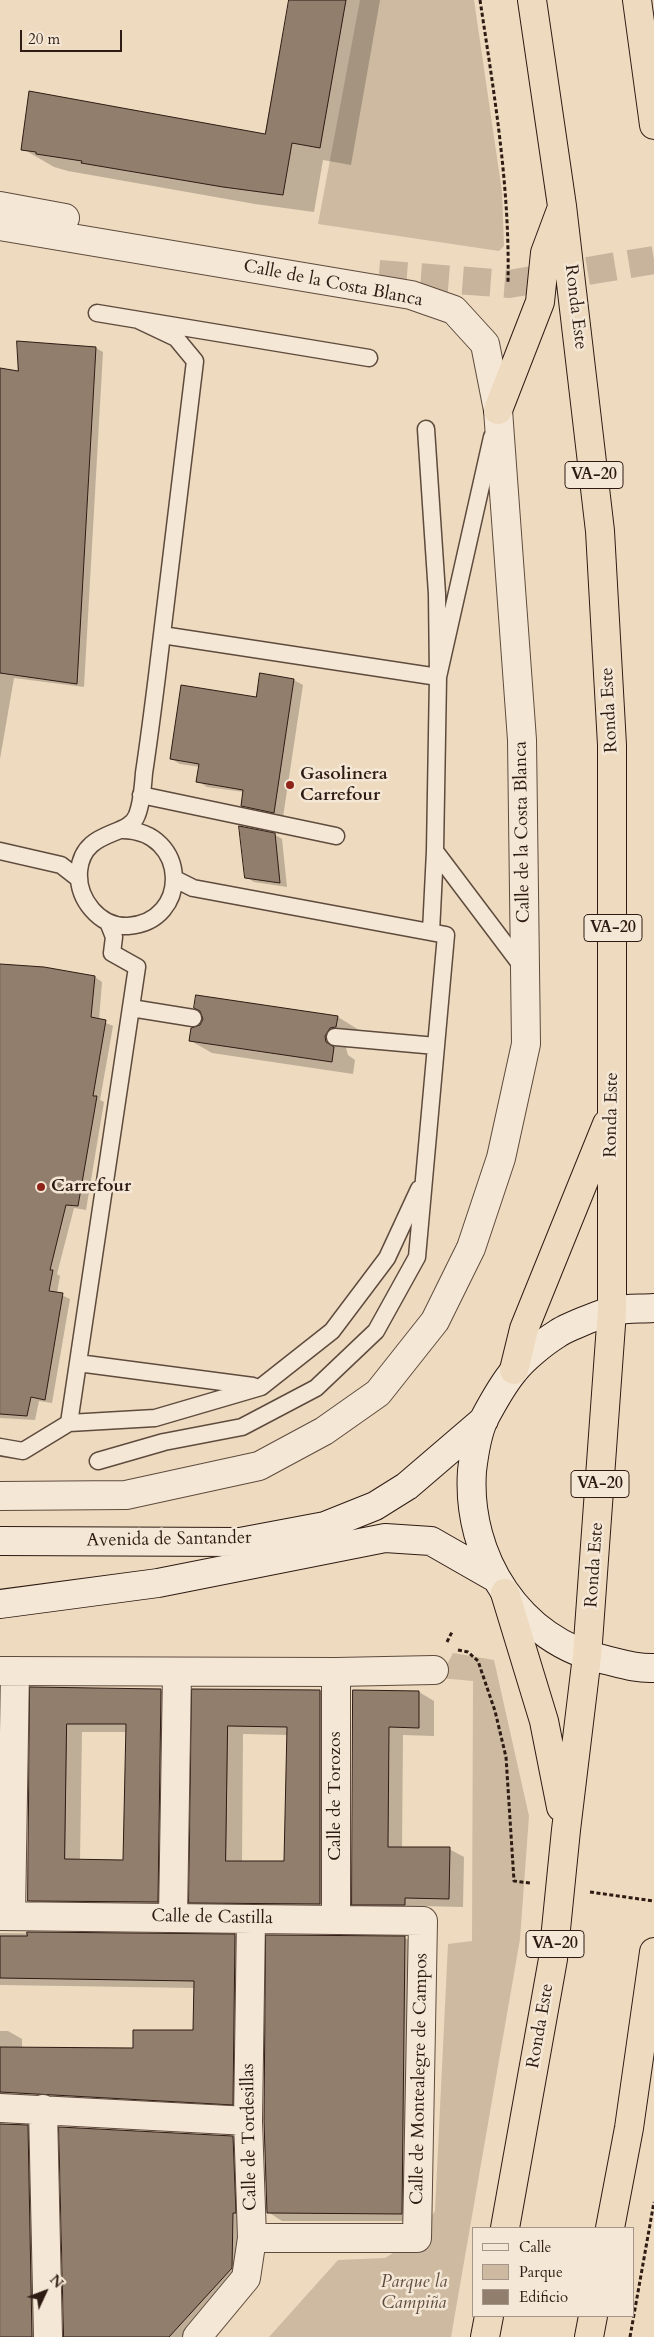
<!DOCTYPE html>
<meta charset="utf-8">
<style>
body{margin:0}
#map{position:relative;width:654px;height:2337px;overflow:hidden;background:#eedabe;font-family:Cardo,serif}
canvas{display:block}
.legend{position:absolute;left:472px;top:2227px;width:162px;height:90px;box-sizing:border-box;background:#f4e7d5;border:1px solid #a59588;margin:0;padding:6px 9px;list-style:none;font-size:15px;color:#2e1b14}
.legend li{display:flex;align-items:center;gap:10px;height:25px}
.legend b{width:25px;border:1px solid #a59588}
.north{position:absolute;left:20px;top:2267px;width:50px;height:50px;-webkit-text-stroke:4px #f4e7d5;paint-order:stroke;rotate:47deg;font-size:14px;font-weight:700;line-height:20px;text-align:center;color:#2e1b14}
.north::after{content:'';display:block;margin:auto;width:18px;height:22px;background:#2e1b14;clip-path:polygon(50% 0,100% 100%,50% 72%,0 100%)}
.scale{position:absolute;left:20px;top:30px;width:102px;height:22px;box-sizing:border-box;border:2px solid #2e1b14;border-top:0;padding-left:6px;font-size:15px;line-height:18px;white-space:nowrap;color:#2e1b14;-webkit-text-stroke:4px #f4e7d5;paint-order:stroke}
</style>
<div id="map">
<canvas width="654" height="2337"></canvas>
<ul class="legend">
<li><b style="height:6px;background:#f4e7d5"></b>Calle</li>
<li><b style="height:14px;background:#cdbaa1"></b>Parque</li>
<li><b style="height:14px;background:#927e6c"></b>Edificio</li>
</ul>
<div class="north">N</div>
<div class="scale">20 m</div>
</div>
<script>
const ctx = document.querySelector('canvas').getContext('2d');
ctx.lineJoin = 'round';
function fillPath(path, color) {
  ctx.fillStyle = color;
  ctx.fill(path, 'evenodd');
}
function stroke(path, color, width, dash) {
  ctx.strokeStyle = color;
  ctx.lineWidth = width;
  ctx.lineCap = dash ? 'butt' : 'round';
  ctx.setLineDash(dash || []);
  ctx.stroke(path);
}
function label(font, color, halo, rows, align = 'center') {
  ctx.font = font + ' Cardo,serif';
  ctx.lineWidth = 5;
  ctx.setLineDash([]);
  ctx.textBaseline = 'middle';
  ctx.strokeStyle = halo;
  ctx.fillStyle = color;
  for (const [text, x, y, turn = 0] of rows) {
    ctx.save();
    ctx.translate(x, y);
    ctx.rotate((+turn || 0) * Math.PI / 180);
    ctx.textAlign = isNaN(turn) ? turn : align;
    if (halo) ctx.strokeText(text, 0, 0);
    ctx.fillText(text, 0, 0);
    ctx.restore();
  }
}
const green = new Path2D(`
 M360,0H474L502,192L504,246L499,251L318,224Z
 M453,1653L494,1660L529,1816L520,1939L451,2337H269L338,2260L385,2258L417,2238L435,2211L448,1944L472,1941L473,1681L440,1678Z`);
const shadow = new Path2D(`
 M290,0H380L351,165L323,160L314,212L255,204L68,171L54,167L23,149L266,136Z
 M96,348L103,352L84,687L14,678L0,759V369L20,372Z
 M261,675L294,680L303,685L283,817L252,810L243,805L244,792L207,787L198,781L200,767L180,764L171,759L258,698Z
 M274,834L282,839L287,887L254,882L246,877Z
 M0,965L95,977L102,982L99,1020L113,1026L100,1100L104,1102L86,1210L74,1208L57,1274L60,1276L57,1293L70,1299L52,1403L39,1401L35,1420L0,1418Z
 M338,1017L359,1030L358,1039L352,1040L346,1048L348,1055L355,1060L353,1074L212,1053L191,1041Z
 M0,1689L12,1696L0,1916Z
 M32,1689L160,1690L176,1699L173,1910L44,1909L28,1900ZM82,1732H127L125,1862L80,1861Z
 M194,1690L320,1691L336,1700V1912L206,1911L190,1902ZM243,1734L288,1735L286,1863L242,1862Z
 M354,1691L419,1692L434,1701V1736L403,1735L402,1848L449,1849L464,1857L463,1907L420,1906V1913L368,1912L353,1904Z
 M0,1933L235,1936L248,1943L246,2112L0,2107V2031H8L22,2039V2048L135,2050L195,2031V1988L0,1985Z
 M405,1938L419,1946L416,2221H282L268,2212Z
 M0,2123L27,2126L41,2134L45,2337H0Z
 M233,2137L246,2145L245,2275L189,2337H65Z`);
const building = new Path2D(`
 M289,0H346L320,148L292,143L283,195L223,187L81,163L82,161L36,154V152L21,150L29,91L265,134Z
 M17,341L96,347L77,684L0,673V368L18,371Z
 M260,673L294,679L274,813L241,806L243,790L196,782L199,764L170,759L181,685L256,697Z
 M239,826L275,833L280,883L245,878Z
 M0,964L44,967L95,976L91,1017L106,1020L93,1096H97L78,1206L66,1205L50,1270H53L49,1291L63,1293L45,1400L31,1397L27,1416L0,1414Z
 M196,995L338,1016L336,1027L330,1028L325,1036L326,1042L334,1047L332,1062L189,1041L191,1028L200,1025L203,1019L200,1011L194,1008Z
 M30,1687L161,1689L158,1902L28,1901ZM67,1724H126L123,1860L65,1859Z
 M192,1689L320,1690V1904L189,1903ZM228,1726L287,1727L284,1861H226Z
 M353,1690L419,1691V1728L389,1727L388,1847H450L449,1899L405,1898V1905H352Z
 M27,1932L235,1934L233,2105L0,2092V2047L133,2048V2030H193L194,1981L0,1978V1936H27Z
 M266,1935L405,1936L402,2214L267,2213L264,2121Z
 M0,2124L28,2125L32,2337H0Z
 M59,2127L233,2136L236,2213H233L232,2268L169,2337H64Z`);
const trunkTunnel = new Path2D(`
 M379,274L509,284L654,260`);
const path = new Path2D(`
 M480,0C494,93 510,187 508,282
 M447,1642L452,1632
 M458,1650L468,1652L478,1661L495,1711L506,1757L514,1881L530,1883
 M590,1892L654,1901
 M630,2337L654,2202`);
const service = new Path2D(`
 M97,313L369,358
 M492,437L438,677L435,851L524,969
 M162,635L438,677L437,594L426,429
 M141,795L336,836
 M123,830C189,831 191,922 128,926C99,927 77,899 79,871C83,828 129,838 137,815C142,802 143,786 144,773C149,740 153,708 157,676C170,571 182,466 195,361L176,338L138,320
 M0,851L61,865L79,879
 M431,932L435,851
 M131,1008L193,1018
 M335,1037L436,1046
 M78,1363L253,1386
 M69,1423L155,1418L261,1387L332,1331L387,1258L419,1189
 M0,1447L23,1451L69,1423L137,967L112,953L114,937L108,922
 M98,1461L164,1442L242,1427L316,1388L376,1331L417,1257L446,935L193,888L175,879`);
const minor = new Path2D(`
 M0,206L65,218
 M0,226L411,295L454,310L485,344L498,410L522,740L526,1044L501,1158L471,1248L435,1321L378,1393L324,1431L259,1466L126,1495L0,1496
 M0,1671L336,1672L434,1670
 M0,1916L423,1921L417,2238H252
 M11,1916L15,1671
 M173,1918L177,1672
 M336,1920V1672
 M0,2108L248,2121
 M43,2109L48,2337
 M197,2337L246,2278L252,2238L248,2121L251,1919`);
const secondary = new Path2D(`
 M654,1308C640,1309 626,1308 613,1311C602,1313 565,1328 557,1334C544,1342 523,1359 514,1371C503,1384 492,1404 484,1419C477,1434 474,1454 472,1471C466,1556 519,1642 606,1660C622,1664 638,1669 654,1668
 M0,1541L240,1542L325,1526L375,1506L407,1486L484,1420
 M0,1604L158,1583L385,1538L431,1541L494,1577`);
const trunk = new Path2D(`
 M637,0L654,125
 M498,410L540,302L545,253L561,210
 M514,1370L524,1329L607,1124
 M505,1593L544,1721L561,1807
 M505,2228L553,1959L566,1830L587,1656L612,1311V745L600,531L562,206L532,0
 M610,2228L629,2128L654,1952
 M485,2337L489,2316
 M589,2337L593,2316`);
const markers = [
 [290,785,5,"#8f2418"],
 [41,1187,5,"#8f2418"]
];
const shields = [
 [594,475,58],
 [613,928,58],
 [600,1484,58],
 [555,1944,58]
];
const shieldNames = [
 ["VA-20",594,475],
 ["VA-20",613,928],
 ["VA-20",600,1484],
 ["VA-20",555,1944]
];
const streetNames = [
 ["Calle de la Costa Blanca",333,284,11],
 ["Ronda Este",575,307,83],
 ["Ronda Este",610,710,-93],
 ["Calle de la Costa Blanca",523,832,-91],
 ["Ronda Este",612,1115,-89],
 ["Avenida de Santander",169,1540,-1],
 ["Ronda Este",595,1565,-86],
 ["Calle de Torozos",336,1796,-90],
 ["Calle de Castilla",212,1918,1],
 ["Ronda Este",541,2026,-80],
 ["Calle de Montealegre de Campos",420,2079,-89],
 ["Calle de Tordesillas",250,2137,-91]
];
const poiNames = [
 ["Gasolinera",300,775],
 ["Carrefour",300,796],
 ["Carrefour",51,1187]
];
const parkNames = [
 ["Parque la",414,2283],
 ["Campiña",414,2304]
];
fillPath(green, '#cdbaa1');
fillPath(shadow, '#0003');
fillPath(building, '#927e6c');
stroke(building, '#2e1b14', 1);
stroke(trunkTunnel, '#c8b49c', 28, [28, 14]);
stroke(service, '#5e4b3e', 19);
stroke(minor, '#5e4b3e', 30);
stroke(secondary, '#2e1b14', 30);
stroke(trunk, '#2e1b14', 30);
stroke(path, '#2e1b14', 3, [4, 2.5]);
stroke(service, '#f4e7d5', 16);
stroke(minor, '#f4e7d5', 28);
stroke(secondary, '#f4e7d5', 28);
stroke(trunk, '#eedabe', 28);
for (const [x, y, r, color] of markers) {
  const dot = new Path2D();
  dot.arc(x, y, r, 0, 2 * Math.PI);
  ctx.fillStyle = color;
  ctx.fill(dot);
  stroke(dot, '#f4e7d5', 2);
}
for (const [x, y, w] of shields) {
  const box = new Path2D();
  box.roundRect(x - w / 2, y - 13.5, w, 27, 4);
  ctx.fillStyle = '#f4e7d5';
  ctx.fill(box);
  stroke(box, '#2e1b14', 1);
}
label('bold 16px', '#2e1b14', null, shieldNames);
label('18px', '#2e1b14', '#f4e7d5', streetNames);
label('bold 18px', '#2e1b14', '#f4e7d5', poiNames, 'left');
label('italic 18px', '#5e4b3e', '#f4e7d5', parkNames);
</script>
